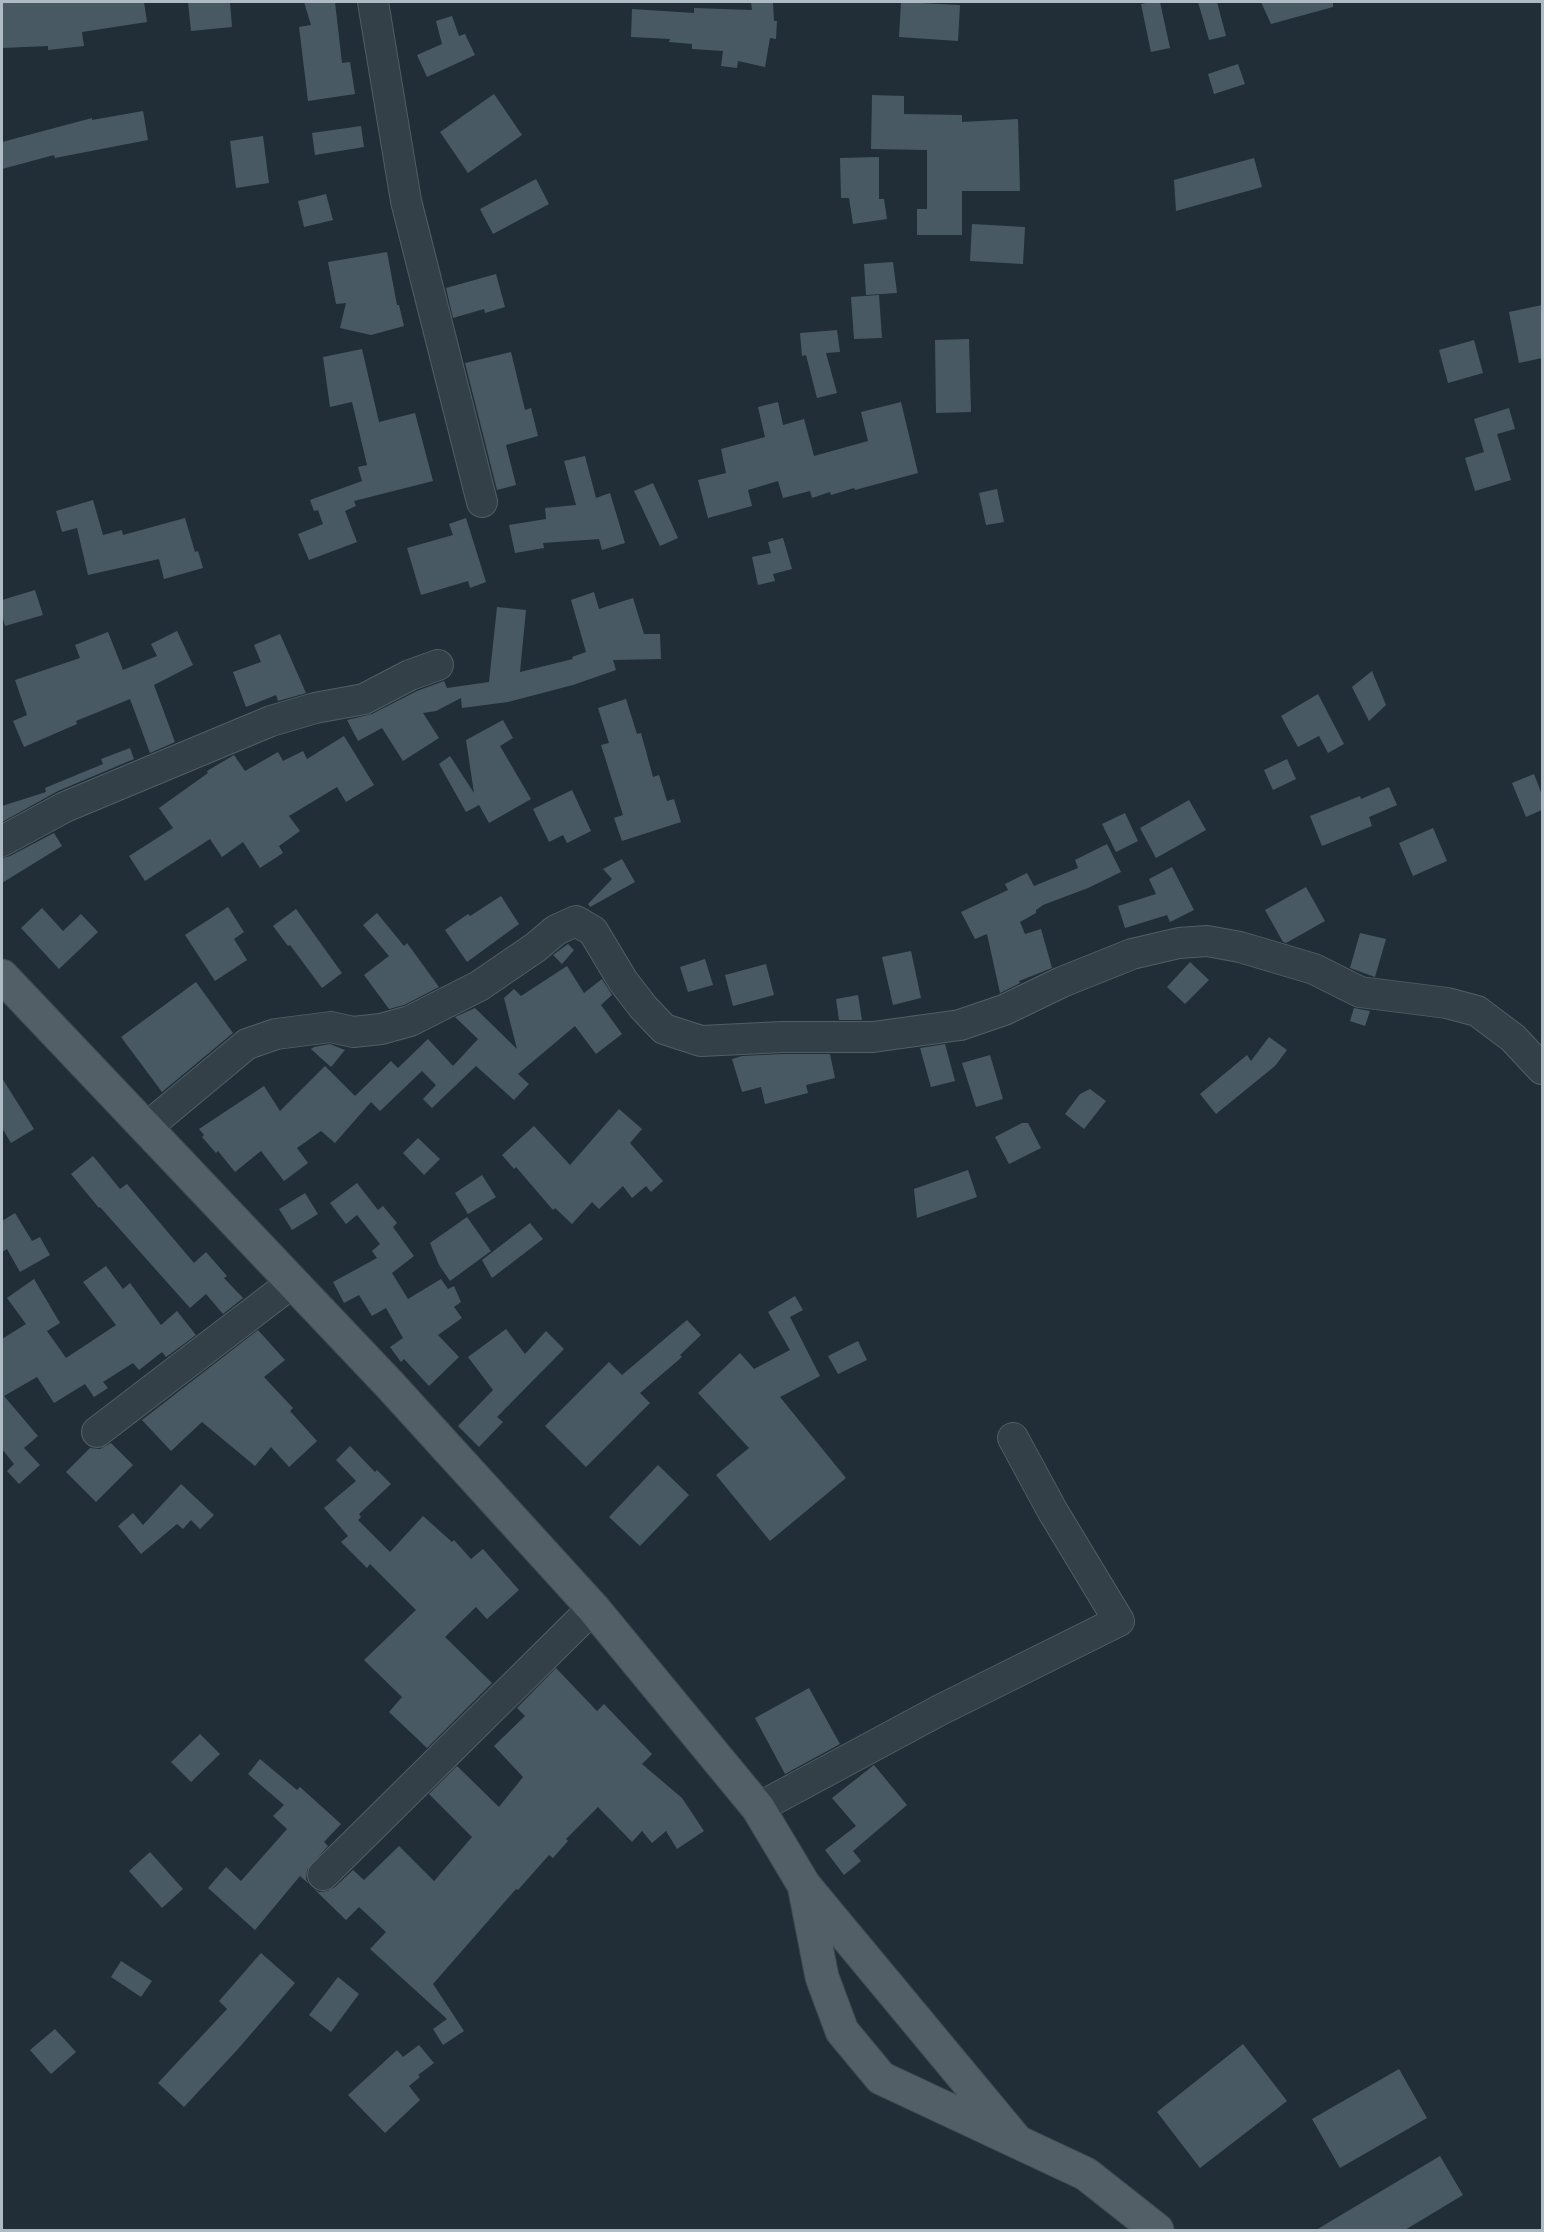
<!DOCTYPE html>
<style>
body{margin:0}
#map{position:relative;width:1544px;height:2232px;overflow:hidden;background:#212e37;font-family:Rubik,sans-serif}
canvas{display:block}
.frame{position:absolute;inset:0;border:3px solid #afbbc4;pointer-events:none}
</style>
<div id="map">
<canvas width="1544" height="2232"></canvas>
<div class="frame"></div>
</div>
<script>
const ctx = document.querySelector('canvas').getContext('2d');
ctx.lineJoin = 'round';
function fillPath(path, color) {
  ctx.fillStyle = color;
  ctx.fill(path, 'evenodd');
}
function stroke(path, color, width, dash) {
  ctx.strokeStyle = color;
  ctx.lineWidth = width;
  ctx.lineCap = dash ? 'butt' : 'round';
  ctx.setLineDash(dash || []);
  ctx.stroke(path);
}
const building = new Path2D(`
 M2,2H144L147,22L82,32L84,46L48,50V46L2,48Z
 M188,2H230L232,27L191,31Z
 M304,2H335L342,63L350,62L355,94L308,101L299,27L311,25Z
 M751,2H773L774,21H777L776,39L770,38L765,67L738,61L737,68L721,66L723,51L692,49V44L669,42L670,39L631,37L632,9L694,13V8L752,10Z
 M901,2L960,5L958,41L899,37Z
 M1151,2H1160L1170,48L1151,52L1141,4Z
 M1198,2H1217L1226,36L1209,40Z
 M1261,2H1333V7L1271,24Z
 M452,16L459,36L465,34L475,55L427,77L417,55L442,44L436,21Z
 M1238,64L1245,84L1214,94L1208,74Z
 M494,94L522,135L468,173L440,132Z
 M872,95L904,96V114L962,115V122L1018,119L1020,191H962V235H917V209H927V150L871,149Z
 M143,111L148,140L55,158L54,155L2,169V142L92,118V120Z
 M361,126L364,147L315,155L312,133Z
 M263,136L269,183L236,188L230,141Z
 M879,157V199H884L887,219L853,224L849,198H841L840,158Z
 M1254,158L1262,187L1176,211L1174,180Z
 M536,179L549,204L493,234L480,209Z
 M326,194L333,220L304,227L298,201Z
 M972,224L1025,227L1023,264L970,261Z
 M387,252L397,305H399L404,326L371,335L340,328L346,303L336,304L328,262Z
 M893,262L897,293L866,295L864,264Z
 M496,274L505,307L485,313L484,309L453,318L446,288Z
 M879,295L882,338L854,339L851,297Z
 M1542,305V358L1519,363L1509,312Z
 M837,330L840,352L826,353L837,393L817,398L806,355L802,356L800,333Z
 M969,339L971,412L936,413L935,340Z
 M1474,340L1483,373L1448,383L1439,350Z
 M362,349L379,422L415,413L433,481L354,501L356,506L345,511L357,542L309,560L298,534L323,524L318,510L314,511L310,500L362,481L358,467L367,465L352,402L330,407L323,357Z
 M511,352L525,410L531,408L538,436L506,445L516,485L497,490L465,363Z
 M778,402L783,425L804,419L814,456L868,441L861,412L901,402L918,473L855,490L854,488L831,495L830,492L812,498L810,491L783,498L778,481L748,490L752,506L708,518L698,480L726,473L721,449L765,437L758,407Z
 M1509,408L1515,429L1497,434L1511,480L1475,491L1465,458L1484,452L1474,419Z
 M585,456L596,498L610,493L625,543L602,550L599,539L543,543L544,548L515,553L509,525L546,519L545,508L576,505L564,461Z
 M653,483L678,538L660,546L634,491Z
 M997,489L1004,522L986,525L979,493Z
 M93,500L103,535L122,530L123,535L185,518L195,552L198,551L203,568L164,579L159,559L88,575L77,528L62,532L56,511Z
 M466,518L486,582L470,588L468,581L421,595L407,548L453,535L449,524Z
 M783,538L792,569L773,574L775,581L758,585L752,557L771,553L768,542Z
 M35,590L43,615L5,626L2,615V600Z
 M594,592L599,609L633,598L644,634H660L661,659L613,660L616,670L573,685L508,702L462,708L461,698L436,711L423,713L439,738L403,761L382,728L358,741L347,720L372,714L417,691L444,681L447,688L489,682L497,607L526,610L520,672L573,659L572,657L586,652L571,600Z
 M177,631L193,665L154,685L175,742L150,753L130,699L76,721L77,724L24,747L13,721L27,715L15,680L80,658L75,645L108,632L123,670L157,656L151,644Z
 M280,634L306,693L278,701L276,695L246,707L233,672L261,662L254,645Z
 M1372,671L1386,705L1369,721L1352,687Z
 M1318,694L1344,744L1328,753L1319,736L1298,747L1281,716Z
 M626,699L637,734L641,733L653,777L659,775L667,801L674,799L681,822L622,841L614,818L623,815L601,745L609,743L598,708Z
 M503,720L513,738L500,746L531,799L489,823L479,805L466,812L439,764L450,756L474,793L466,740Z
 M344,736L374,785L346,802L337,787L289,816L300,831L279,846L283,853L260,868L243,842L222,857L210,839L145,881L129,856L173,828L159,808L208,773L207,771L234,755L245,771L278,752L283,761L303,751L307,759Z
 M130,748L134,759L58,791L2,822V806L46,792L45,788L103,764L101,759Z
 M1287,759L1296,779L1273,790L1264,770Z
 M1534,774L1542,795V810L1526,817L1512,783Z
 M1389,787L1397,805L1369,817L1372,826L1322,846L1310,816L1360,796L1361,799Z
 M572,790L591,831L567,843L563,835L549,842L533,809Z
 M1189,800L1206,830L1156,858L1140,828Z
 M1125,813L1138,841L1116,852L1102,824Z
 M1433,828L1447,861L1413,876L1399,843Z
 M54,833L62,846L2,883V858L10,856Z
 M1107,844L1121,872L1088,888L1043,905L1036,910V913L1020,922L1025,934L1041,929L1052,968L1019,981L1020,983L1000,993L987,934L975,939L961,912L1008,890L1005,884L1027,873L1034,886L1078,868L1075,860Z
 M622,859L635,882L590,907L588,904L612,879L603,869Z
 M1172,867L1194,910L1170,922L1167,915L1125,928L1118,906L1156,894L1149,879Z
 M1306,887L1325,921L1286,943L1283,942L1265,910Z
 M501,896L519,924L467,962L445,930L468,914L470,916Z
 M228,907L244,932L234,939L247,960L215,981L185,935Z
 M42,908L63,931L81,914L98,932L59,969L21,928Z
 M296,909L342,973L322,988L290,945L288,946L273,926Z
 M377,913L404,946L407,943L439,987L404,1005L389,1009L364,975L389,956L363,925Z
 M1360,933L1386,939L1375,977L1350,968Z
 M568,944L574,950L562,964L553,955Z
 M911,951L921,998L893,1005L882,957Z
 M705,959L713,985L688,992L680,967Z
 M1190,962L1209,980L1185,1004L1167,987Z
 M766,964L774,995L733,1006L725,975Z
 M567,966L584,993L602,979L612,995L601,1005L622,1034L596,1054L575,1026L518,1074L529,1084L514,1100L476,1066L432,1108L423,1099L436,1085L422,1071L380,1111L371,1102L335,1143L321,1131L297,1148L308,1163L284,1181L261,1151L235,1172L218,1151L216,1153L202,1137L204,1135L199,1129L264,1086L280,1111L325,1066L355,1096L391,1061L398,1068L428,1039L453,1066L478,1039L455,1017L475,1008L517,1049L504,998L514,989L521,996Z
 M196,982L233,1033L162,1092L121,1037Z
 M858,995L862,1020H839L836,999Z
 M1354,1008L1370,1011L1365,1026L1350,1021Z
 M1269,1037L1287,1050L1275,1066L1216,1114L1200,1094L1247,1055L1251,1061Z
 M330,1044L345,1050L331,1067L311,1049L314,1047Z
 M945,1044L955,1081L931,1087L920,1048Z
 M782,1054H830L835,1078L806,1085L808,1093L765,1104L761,1087L742,1092L732,1059L742,1056Z
 M990,1055L1003,1099L976,1107L962,1063Z
 M2,1078L34,1129L11,1143L2,1128Z
 M1090,1089L1106,1101L1084,1129L1065,1114L1080,1094Z
 M619,1109L642,1129L630,1143L663,1181L651,1192L646,1186L632,1198L623,1186L599,1209L592,1202L572,1224L555,1208L553,1210L516,1167L514,1169L502,1155L534,1126L570,1165Z
 M1022,1123H1028L1041,1148L1009,1164L995,1137Z
 M418,1138L440,1159L424,1175L403,1153Z
 M93,1156L120,1189L127,1184L194,1263L206,1252L227,1276L224,1278L243,1298L223,1314L206,1294L190,1308L100,1207L99,1208L71,1174Z
 M968,1170L977,1197L917,1218L914,1189Z
 M482,1175L496,1197L468,1214L455,1193Z
 M357,1183L378,1210L383,1206L397,1223L393,1227L414,1256L392,1273L408,1299L441,1279L448,1289L454,1286L461,1302L454,1307L462,1318L438,1335L459,1357L429,1386L404,1359L401,1362L390,1347L403,1338L386,1308L372,1316L359,1295L344,1303L333,1282L377,1258L372,1251L380,1244L357,1215L346,1224L330,1203Z
 M305,1193L318,1214L292,1230L279,1209Z
 M15,1213L32,1241L40,1237L50,1255L20,1272L7,1249L2,1252V1221Z
 M467,1217L491,1251L450,1281L439,1265L430,1243Z
 M530,1223L543,1239L492,1278L482,1260Z
 M106,1266L123,1289L130,1283L161,1325L177,1311L196,1335L166,1357L162,1352L139,1370L133,1363L103,1382L108,1388L94,1397L85,1384L54,1403L37,1377L4,1396L38,1436L24,1448L40,1465L19,1484L7,1471L14,1464L2,1449V1339L26,1324L7,1298L34,1279L60,1323L47,1331L66,1358L116,1325L83,1282Z
 M795,1296L803,1310L790,1317L820,1376L780,1397L846,1478L770,1541L716,1475L749,1448L698,1393L740,1353L754,1369L790,1350L768,1312Z
 M687,1320L701,1335L680,1355L682,1357L640,1393L650,1403L586,1467L545,1426L609,1362L622,1375Z
 M506,1329L525,1354L546,1331L564,1349L497,1417L503,1422L479,1447L458,1426L493,1390L468,1357Z
 M258,1330L285,1360L264,1377L293,1408L290,1411L317,1441L289,1467L271,1447L255,1466L202,1422L171,1451L142,1420Z
 M858,1341L867,1360L838,1374L828,1356Z
 M111,1443L133,1465L96,1502L66,1472L90,1448L100,1449Z
 M350,1446L375,1472L377,1470L391,1484L359,1514L361,1517L358,1520L390,1552L423,1516L452,1542L454,1540L471,1559L483,1549L519,1590L487,1619L476,1607L445,1637L492,1683L427,1748L389,1712L402,1697L364,1660L416,1610L370,1564L367,1568L341,1542L348,1536L324,1508L356,1481L336,1460Z
 M658,1465L689,1495L640,1546L609,1517Z
 M181,1484L214,1515L200,1529L191,1520L183,1529L177,1524L141,1554L118,1526L133,1513L143,1525Z
 M556,1668L597,1711L604,1704L652,1754L642,1764L682,1798L704,1831L677,1849L666,1831L652,1843L642,1831L632,1842L598,1807L566,1839L568,1841L553,1858L549,1855L518,1890L516,1889L433,1984L464,2031L443,2045L433,2029L447,2019L370,1949L386,1932L359,1907L346,1920L314,1889L319,1892L328,1891L335,1887L353,1870L364,1880L399,1846L434,1881L472,1837L429,1794L457,1766L499,1807L523,1777L494,1746L525,1716L517,1708Z
 M809,1688L840,1744L785,1774L755,1718Z
 M200,1734L220,1754L191,1782L171,1762Z
 M260,1759L297,1790L300,1787L341,1824L324,1842L328,1846L307,1870L306,1879L309,1884L300,1876L255,1930L208,1888L226,1867L241,1881L287,1829L273,1816L284,1805L248,1774Z
 M874,1765L907,1805L853,1851L861,1861L844,1875L825,1850L856,1826L832,1798Z
 M150,1852L183,1889L162,1908L129,1871Z
 M261,1953L295,1983L238,2049L184,2107L158,2083L227,2009L219,2001Z
 M121,1961L152,1981L141,1997L111,1977Z
 M338,1977L359,1994L331,2032L309,2015Z
 M55,2029L76,2052L51,2074L30,2050Z
 M1243,2044L1287,2101L1200,2168L1157,2112Z
 M419,2045L434,2063L418,2075L420,2077L409,2086L420,2100L385,2133L348,2095L397,2050L403,2057Z
 M1399,2069L1427,2118L1340,2168L1312,2119Z
 M1440,2156L1463,2195L1405,2230H1316Z`);
const minor = new Path2D(`
 M373,2L406,201L482,502
 M2,841L65,807L271,721L315,708L364,699L410,675L438,665
 M146,1128L247,1044L276,1034L331,1027L353,1032L381,1029L410,1021L479,986L536,947L556,930L576,921L593,931L623,981L643,1007L664,1029L701,1041L782,1037H873L960,1025L1004,1010L1062,982L1132,954L1179,943L1207,941L1240,947L1314,969L1360,992L1447,1003L1477,1011L1513,1038L1542,1069
 M97,1432L293,1282
 M758,1808L940,1710L1119,1621L1052,1510L1013,1438
 M323,1875L593,1608`);
const major = new Path2D(`
 M2,976L390,1385L593,1608L758,1808L804,1885L1015,2139
 M805,1890L822,1977L842,2031L881,2078L1086,2174L1157,2230`);
fillPath(building, '#495963');
stroke(minor, '#525e65', 32);
stroke(major, '#3e4951', 35);
stroke(minor, '#344047', 30);
stroke(major, '#525f67', 33);
</script>
